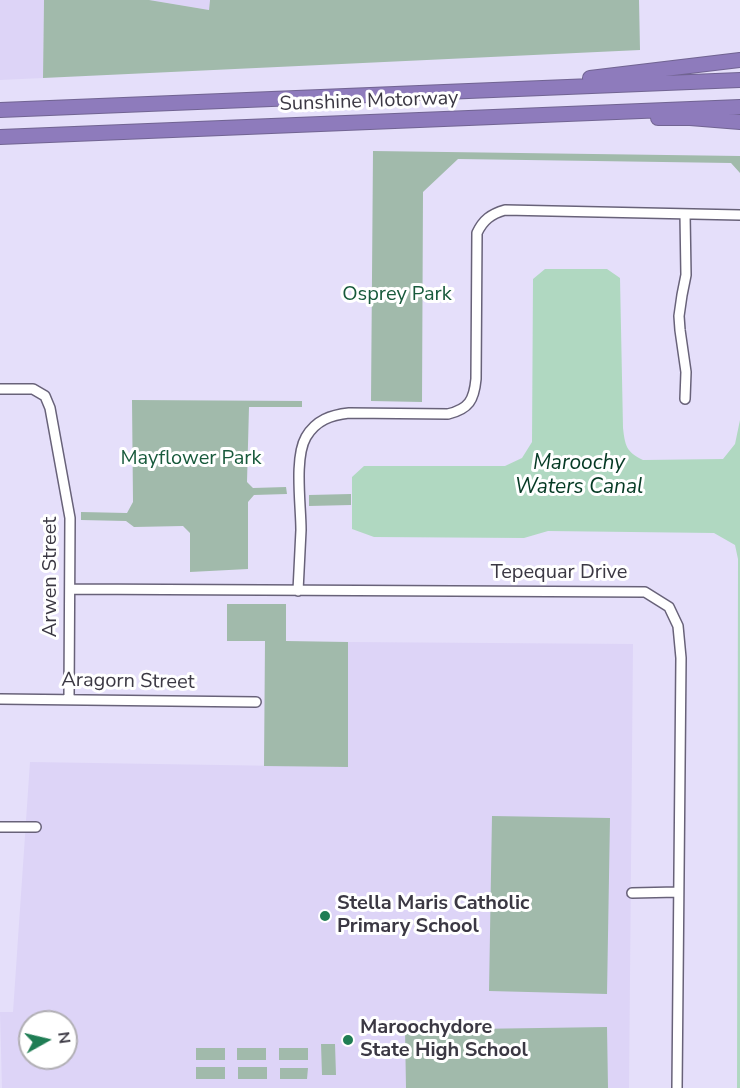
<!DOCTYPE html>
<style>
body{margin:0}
#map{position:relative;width:740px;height:1088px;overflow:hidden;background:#e5dffa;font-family:"Nunito Sans",sans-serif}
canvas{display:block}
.north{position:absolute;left:18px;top:1010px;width:60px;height:60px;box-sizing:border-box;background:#fff;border:2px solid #b1afb4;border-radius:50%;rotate:82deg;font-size:16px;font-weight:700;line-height:24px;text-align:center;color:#3b3843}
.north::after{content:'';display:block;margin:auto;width:21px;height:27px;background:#1f7d54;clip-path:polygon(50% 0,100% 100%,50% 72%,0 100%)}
</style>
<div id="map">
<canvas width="740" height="1088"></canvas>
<div class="north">N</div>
</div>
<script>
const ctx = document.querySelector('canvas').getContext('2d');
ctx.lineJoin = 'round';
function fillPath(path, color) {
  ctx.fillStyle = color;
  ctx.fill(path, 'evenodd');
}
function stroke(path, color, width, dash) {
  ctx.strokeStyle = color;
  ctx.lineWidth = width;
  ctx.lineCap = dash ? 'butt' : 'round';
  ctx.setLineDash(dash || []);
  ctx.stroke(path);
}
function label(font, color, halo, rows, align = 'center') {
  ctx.font = font + ' "Nunito Sans",sans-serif';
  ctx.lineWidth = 6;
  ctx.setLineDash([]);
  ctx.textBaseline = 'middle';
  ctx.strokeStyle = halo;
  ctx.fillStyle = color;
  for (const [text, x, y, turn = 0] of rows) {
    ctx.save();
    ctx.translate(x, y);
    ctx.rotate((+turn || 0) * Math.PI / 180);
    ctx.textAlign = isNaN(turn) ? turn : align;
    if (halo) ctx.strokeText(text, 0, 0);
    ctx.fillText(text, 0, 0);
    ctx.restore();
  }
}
const built = new Path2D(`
 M0,0H44L43,78L0,80Z
 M149,0H210L209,10Z
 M348,642L633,644L629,1088H2L0,1012H13L30,762L347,767ZM30,1022H66V1058H30Z`);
const green = new Path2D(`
 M44,0H149L209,10L210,0H639L640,50L43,78Z
 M373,151L740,156V173L731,163L458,159L423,192L422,402L371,401Z
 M132,400L302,401V407H249L247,482L253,488L286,487L287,494L254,495L248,502V569L190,572V533L183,526L134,527L126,521L81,520V512L127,513L133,502Z
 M351,494V505L309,506V495Z
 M227,604H286V641L348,642V767L264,766L265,641H227Z
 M492,816L610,818L607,994L489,991Z
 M607,1027L608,1088H406L405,1030Z
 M321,1044H335L336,1075H322Z
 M196,1048H225V1060H196Z
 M237,1048H266V1060H237Z
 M279,1048H308V1060H279Z
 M196,1067H225V1079H196Z
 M238,1067H267V1079H238Z
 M280,1068H308L307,1079H280Z`);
const water = new Path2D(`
 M545,269H607L620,278L623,428C625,445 626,452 643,460L723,459L735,444L740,420V313V1088H737L738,559L735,545L714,533L548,531L524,538L374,537L352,529V477L364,466H505L522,458L532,442L533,279Z`);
const minor = new Path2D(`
 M0,389H33L45,396L50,408L70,518L69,699
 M685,399L686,372L680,330L679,316L682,295L686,275L685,214
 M70,589L645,592L669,607L678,626L681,658L677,1088
 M298,591C299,570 300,550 301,530C301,505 294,458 306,437C316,420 331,415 349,413L448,414C469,409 474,400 476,379L477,233C483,220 491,214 505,210L740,215
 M0,699L256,702
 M0,827H36
 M632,893L678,892`);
const highway = new Path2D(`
 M590,78L740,60
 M0,110L740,80
 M658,118H690L740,122
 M0,137L740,107`);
const markers = [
 [325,916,6,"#1f7d54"],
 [348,1040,6,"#1f7d54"]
];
const streetNames = [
 ["Sunshine Motorway",369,102,-2],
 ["Tepequar Drive",559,573],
 ["Arwen Street",51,577,-90],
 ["Aragorn Street",128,682,1]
];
const parkNames = [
 ["Osprey Park",397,295],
 ["Mayflower Park",191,459]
];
const poiNames = [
 ["Stella Maris Catholic",337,904],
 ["Primary School",337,927],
 ["Maroochydore",360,1028],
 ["State High School",360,1051]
];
const waterNames = [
 ["Maroochy",579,464],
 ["Waters Canal",579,488]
];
fillPath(built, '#ddd4f7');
fillPath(green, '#a1baab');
fillPath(water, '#b0d8c1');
stroke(minor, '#686279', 12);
stroke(highway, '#716492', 16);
stroke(minor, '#fff', 9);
stroke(highway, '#8e7bbc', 14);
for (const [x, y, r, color] of markers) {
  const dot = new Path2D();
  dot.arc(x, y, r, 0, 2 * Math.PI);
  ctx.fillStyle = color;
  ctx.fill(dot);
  stroke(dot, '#fff', 2);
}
label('20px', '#3b3843', '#fff', streetNames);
label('20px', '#185a3c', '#fff', parkNames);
label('bold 20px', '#3b3843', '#fff', poiNames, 'left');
label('italic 21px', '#053a24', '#fff', waterNames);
</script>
